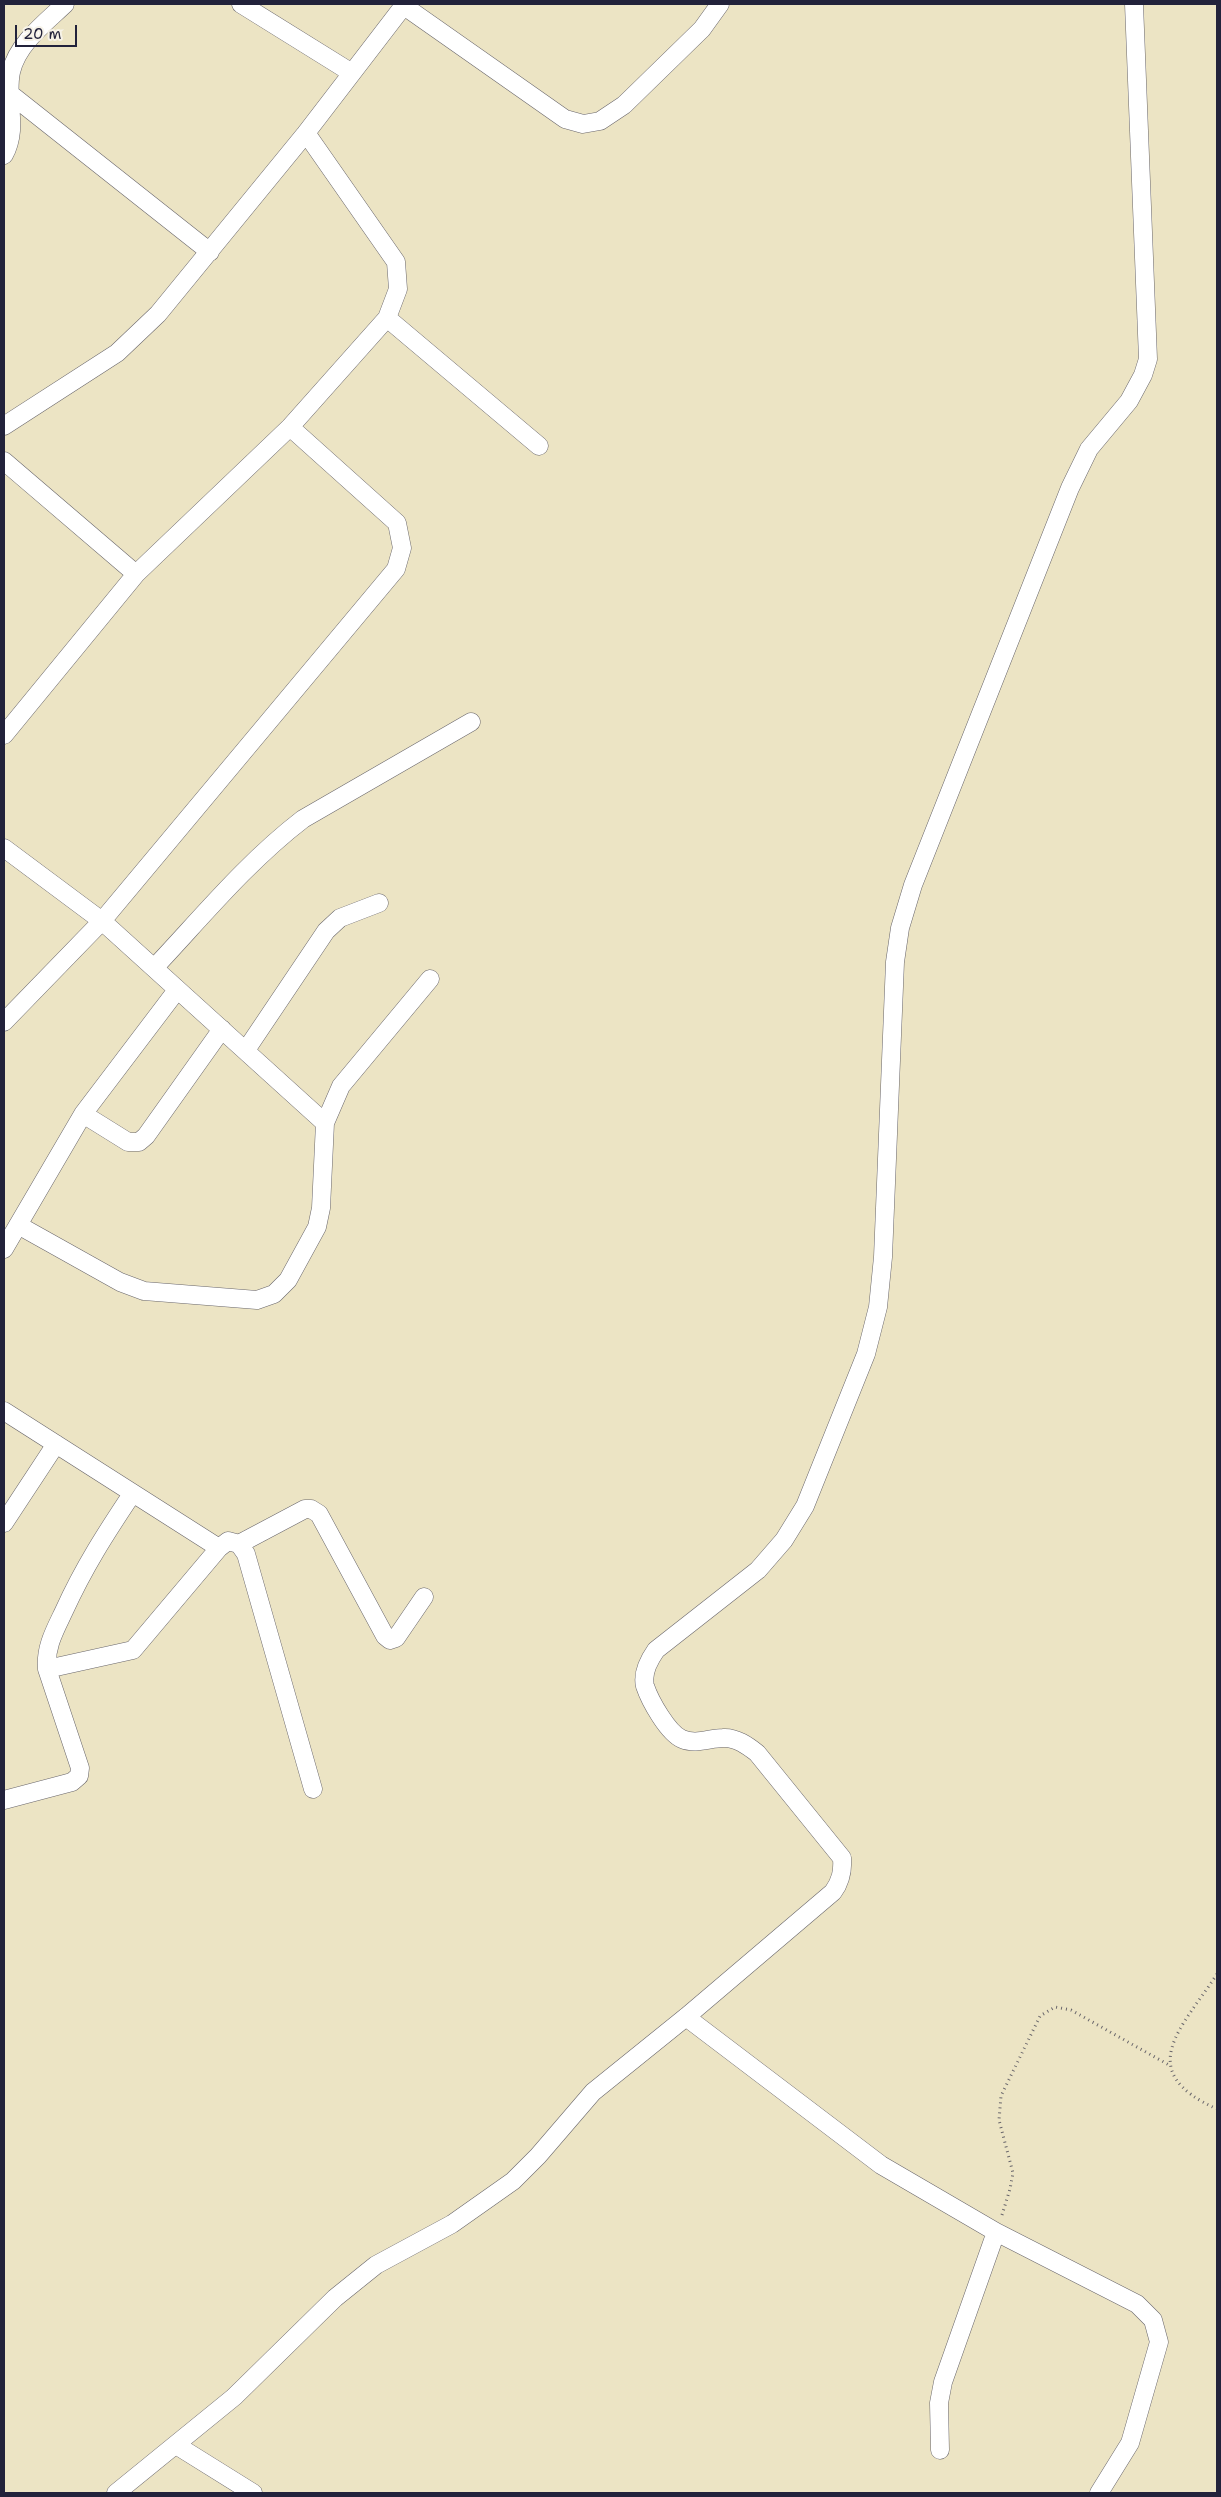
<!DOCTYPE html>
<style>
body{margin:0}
#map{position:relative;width:1221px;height:2497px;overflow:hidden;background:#ece4c4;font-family:"Shantell Sans",sans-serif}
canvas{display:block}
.frame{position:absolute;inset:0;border:5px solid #22223b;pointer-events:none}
.scale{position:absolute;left:15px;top:25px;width:62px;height:22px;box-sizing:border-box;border:2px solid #22223b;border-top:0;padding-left:6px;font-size:15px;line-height:18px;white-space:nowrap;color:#22223b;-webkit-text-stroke:4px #f7f3e8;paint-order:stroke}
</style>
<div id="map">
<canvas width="1221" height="2497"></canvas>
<div class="frame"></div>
<div class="scale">20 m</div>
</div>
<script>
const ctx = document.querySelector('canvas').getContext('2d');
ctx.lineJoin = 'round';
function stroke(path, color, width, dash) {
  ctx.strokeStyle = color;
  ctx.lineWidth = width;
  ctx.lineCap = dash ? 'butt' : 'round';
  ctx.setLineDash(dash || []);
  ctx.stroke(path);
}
const path = new Path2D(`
 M1217,1974C1182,2028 1132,2071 1217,2109
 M1002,2215L1010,2189L1013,2173L999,2120L1001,2096L1040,2016L1055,2007L1071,2010L1169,2065`);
const minor = new Path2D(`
 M241,4L352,73
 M404,6L565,119L583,124L600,121L624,105L702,29L720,4
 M9,93L210,252
 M4,155C19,128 5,101 11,72C17,44 45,23 65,4
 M387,318L539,446
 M4,426L117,353L158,314L306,133L405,4
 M4,461L136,574
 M4,735L136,574L290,427L387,318L398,289L396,262L306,133
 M4,848L102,921L325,1123
 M154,968C202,917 247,862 303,819L471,722
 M4,1022L102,921L396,569L402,548L397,523L290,427
 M246,1050L326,931L340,918L379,903
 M83,1114L128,1142H139L146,1136L222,1029
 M18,1225L120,1282L144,1291L257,1300L274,1294L288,1280L317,1227L321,1208L325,1123L341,1086L430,979
 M4,1249L83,1114L177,990
 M4,1411L219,1548
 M4,1523L56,1444
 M239,1544L305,1509H311L319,1514L385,1636L390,1640L396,1638L424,1597
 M47,1669L133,1650L219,1548L228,1541L239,1544L246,1554L313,1789
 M4,1800L72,1782L79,1776L80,1768L47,1669C45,1647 55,1630 64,1611C84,1567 106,1533 132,1494
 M686,2017L881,2165L996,2232L1137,2304L1153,2320L1159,2342L1130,2443L1099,2493
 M176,2445L253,2493
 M940,2450L939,2403L943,2382L996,2232
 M116,2493L234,2397L335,2298L376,2265L452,2224L513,2181L538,2156L593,2092L686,2017L833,1892C841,1881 843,1871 842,1858L757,1753C748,1746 736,1737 723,1738C710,1738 696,1745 682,1739C668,1733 650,1701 645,1686C642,1674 649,1660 656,1650L758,1570L784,1540L805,1506L866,1354L878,1307L883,1257L895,962L900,928L913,885L1070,488L1089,449L1129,401L1143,375L1148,359L1134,4`);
stroke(minor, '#69666b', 19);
stroke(path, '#69666b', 3, [1, 4]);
stroke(minor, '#fff', 18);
</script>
